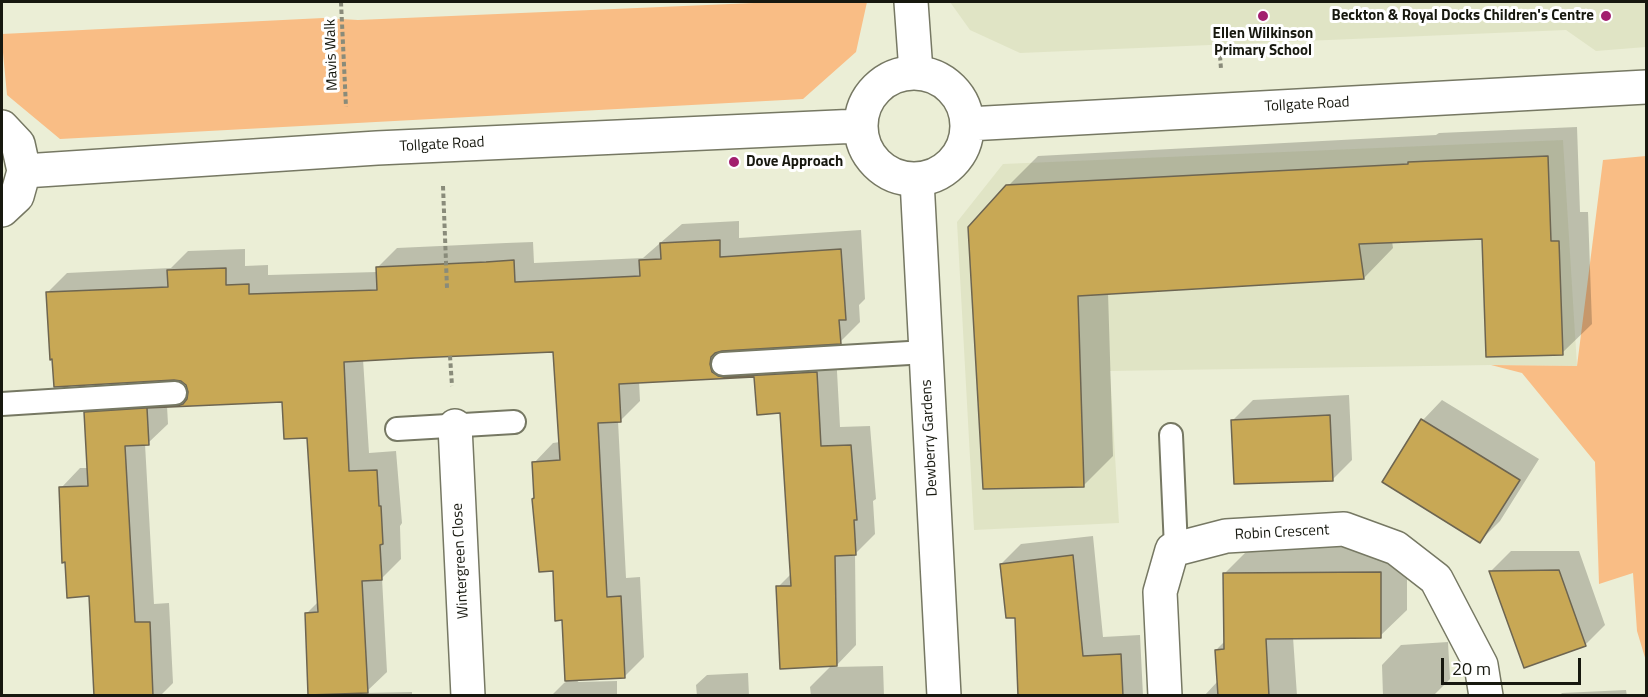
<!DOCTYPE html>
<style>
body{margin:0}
#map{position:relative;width:1648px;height:697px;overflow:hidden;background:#ebeed6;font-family:"Titillium Web",sans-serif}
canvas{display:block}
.frame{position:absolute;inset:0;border:3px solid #17180f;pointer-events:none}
.scale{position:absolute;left:1441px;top:658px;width:140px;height:27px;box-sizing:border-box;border:3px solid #17180f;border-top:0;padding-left:8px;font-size:18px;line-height:21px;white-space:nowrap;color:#17180f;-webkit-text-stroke:4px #fff;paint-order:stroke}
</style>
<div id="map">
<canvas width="1648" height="697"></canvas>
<div class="frame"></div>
<div class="scale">20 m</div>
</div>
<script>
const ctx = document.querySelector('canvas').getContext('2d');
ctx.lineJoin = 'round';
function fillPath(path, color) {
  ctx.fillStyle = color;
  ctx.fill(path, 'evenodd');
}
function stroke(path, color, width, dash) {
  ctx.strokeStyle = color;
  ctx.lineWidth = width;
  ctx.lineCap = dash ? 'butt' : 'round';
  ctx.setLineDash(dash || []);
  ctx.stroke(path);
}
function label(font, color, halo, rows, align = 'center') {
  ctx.font = font + ' "Titillium Web",sans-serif';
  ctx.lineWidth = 6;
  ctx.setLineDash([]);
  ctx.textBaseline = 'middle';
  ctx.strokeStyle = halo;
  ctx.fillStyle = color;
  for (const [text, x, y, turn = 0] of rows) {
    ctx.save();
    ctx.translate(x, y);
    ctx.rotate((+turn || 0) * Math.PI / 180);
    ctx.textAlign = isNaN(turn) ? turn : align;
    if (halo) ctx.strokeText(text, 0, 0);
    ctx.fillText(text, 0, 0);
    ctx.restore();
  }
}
const built = new Path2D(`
 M950,2H1646V47L1596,51L1566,30L1020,53L970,30Z
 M1563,140L1577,366L1491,365L1110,371L1119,523L974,530L957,222L1003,164Z`);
const green = new Path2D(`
 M777,2H867L856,52L803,99L60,139L7,95L2,42V34L323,18L358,20Z
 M1646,156V661L1637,631L1633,573L1599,584L1595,462L1522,373L1491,365L1577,366L1603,160Z`);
const shadow = new Path2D(`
 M1577,127L1580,212H1588L1592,324L1562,353L1483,238L1392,241L1393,248L1364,278L1108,292L1113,456L1083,486L1008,186L1038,156L1436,135L1439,133Z
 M739,221V238L861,230L865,299L859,305L860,322L840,342L730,349L731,352L836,353L840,427L870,426L876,499L873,501L875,534L855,554L856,645L835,667L883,666L884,696H811L810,687L832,665L778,587L792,573L782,412L756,375L639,381L640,401L620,421H618L626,578L640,577L644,657L624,677L577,679L578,682L617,681V696H551L564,683L566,682L563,619L534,463L553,443L560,442L554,351L363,359L369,453L396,451L402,523L400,526L401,559L382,578L387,672L365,693L412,692V696H358L362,692L306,614L319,601L309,436L284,400L167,406L168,424L148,443L145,444L154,604L169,603L173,683L160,696H96L91,595L61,488L80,468H89L86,413L105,393L189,388L187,384L47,293L67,273L171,268L188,251L245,249V266L268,265V275L377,272V268L397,248L506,243L533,242L534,263L643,258L682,224Z
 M1349,395L1352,460L1332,480L1233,420L1253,400Z
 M1442,400L1539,459L1500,521L1480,541L1423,420Z
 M1093,536L1103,637L1140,635L1143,696H1020L1016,616L1001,564L1021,544Z
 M1407,546V610L1380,636L1293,637L1297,696H1204L1218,681L1216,650L1225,641L1224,574L1251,547Z
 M1511,551H1579L1605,625L1585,645L1491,571Z
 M1448,642L1450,679L1433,696H1383L1382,665L1401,645Z
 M748,673L749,696H697L696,685L707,675Z
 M1626,690L1627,696H1559L1562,693Z`);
const building = new Path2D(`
 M1548,156L1551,241H1559L1563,355L1486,357L1482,239L1359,244L1364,279L1078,296L1084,487L983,489L968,227L1006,185L1408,164V162Z
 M720,240V257L841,249L846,320H839L841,344L722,351L715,353L711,357L710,364L712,372L718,376L724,377L817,372L821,446L851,445L857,520H854L856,555L835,556L837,666L780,669L776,586H791L780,413L757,415L754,377L619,384L621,422L598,423L607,597L621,596L625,678L565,681L562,620L555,621L553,571L539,572L532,499L534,498L532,462L560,460L553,352L415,358L344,362L349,471L377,470L379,506H381L383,544L380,545L382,580L362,581L368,693L308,695L305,613L318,612L307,438L284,439L282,402L147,408L149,445L125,446L135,622H150L153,696H94L89,596L67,598L65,562L62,563L59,487L88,486L84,412L176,406L183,404L187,399L188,392L186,385L181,381L174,380L54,387L52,359L50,360L46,292L168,287L167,270L226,268V285L249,284V294L377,290L376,267L486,262L514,260L515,282L640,276L639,260L661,259L660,243Z
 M1330,415L1333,481L1234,484L1231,420Z
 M1421,419L1520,480L1480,543L1382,482Z
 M1073,555L1083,656L1121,654L1123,696H1018L1015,618H1006L1000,564Z
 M1559,570L1586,646L1524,668L1489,571Z
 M1381,572V638L1266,639L1269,696H1218L1215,650L1224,649L1223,573Z`);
const path = new Path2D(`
 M341,2L346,107
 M1220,56L1221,69
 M443,186L447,288
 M450,356L452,386`);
const service = new Path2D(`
 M723,364L926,352
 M2,404L175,393
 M397,429L514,422
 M1171,435L1176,548`);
const minor = new Path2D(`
 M911,2L916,72
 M917,180L944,696
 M455,426L468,696
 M1165,696L1160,592L1172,550L1226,536L1344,529L1396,548L1436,579L1481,665L1486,696`);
const tertiary = new Path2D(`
 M861 126a53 53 0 1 1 106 0a53 53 0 1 1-106 0Z
 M968,124L1646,87
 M2,127L18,144L24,171L17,196L2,210
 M24,171L377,148L859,126`);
const markers = [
 [1263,16,6,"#a21f6e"],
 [1606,16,6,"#a21f6e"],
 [734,162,6,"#a21f6e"]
];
const poiNames = [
 ["Beckton & Royal Docks Children's Centre",1594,16],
 ["Ellen Wilkinson",1263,34,"center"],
 ["Primary School",1263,51,"center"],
 ["Dove Approach",746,162,"left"]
];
const streetNames = [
 ["Mavis Walk",332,55,-92],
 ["Tollgate Road",1307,105,-3],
 ["Tollgate Road",442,145,-3],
 ["Dewberry Gardens",930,438,-93],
 ["Robin Crescent",1282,533,-3],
 ["Wintergreen Close",461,561,-93]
];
fillPath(built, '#e0e4c5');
fillPath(green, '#f9bd85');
fillPath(shadow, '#0003');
fillPath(building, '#c8a855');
stroke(building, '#6d6551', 1.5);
stroke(service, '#767863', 26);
stroke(minor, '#767863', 36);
stroke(tertiary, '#767863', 36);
stroke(path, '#898b7a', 4, [4.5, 3]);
stroke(service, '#fff', 22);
stroke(minor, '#fff', 33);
stroke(tertiary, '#fff', 33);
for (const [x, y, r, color] of markers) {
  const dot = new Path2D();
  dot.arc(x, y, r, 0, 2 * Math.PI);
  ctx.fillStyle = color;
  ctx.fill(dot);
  stroke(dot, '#fff', 2);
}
label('bold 15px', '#17180f', '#fff', poiNames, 'right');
label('15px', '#17180f', '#fff', streetNames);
</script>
